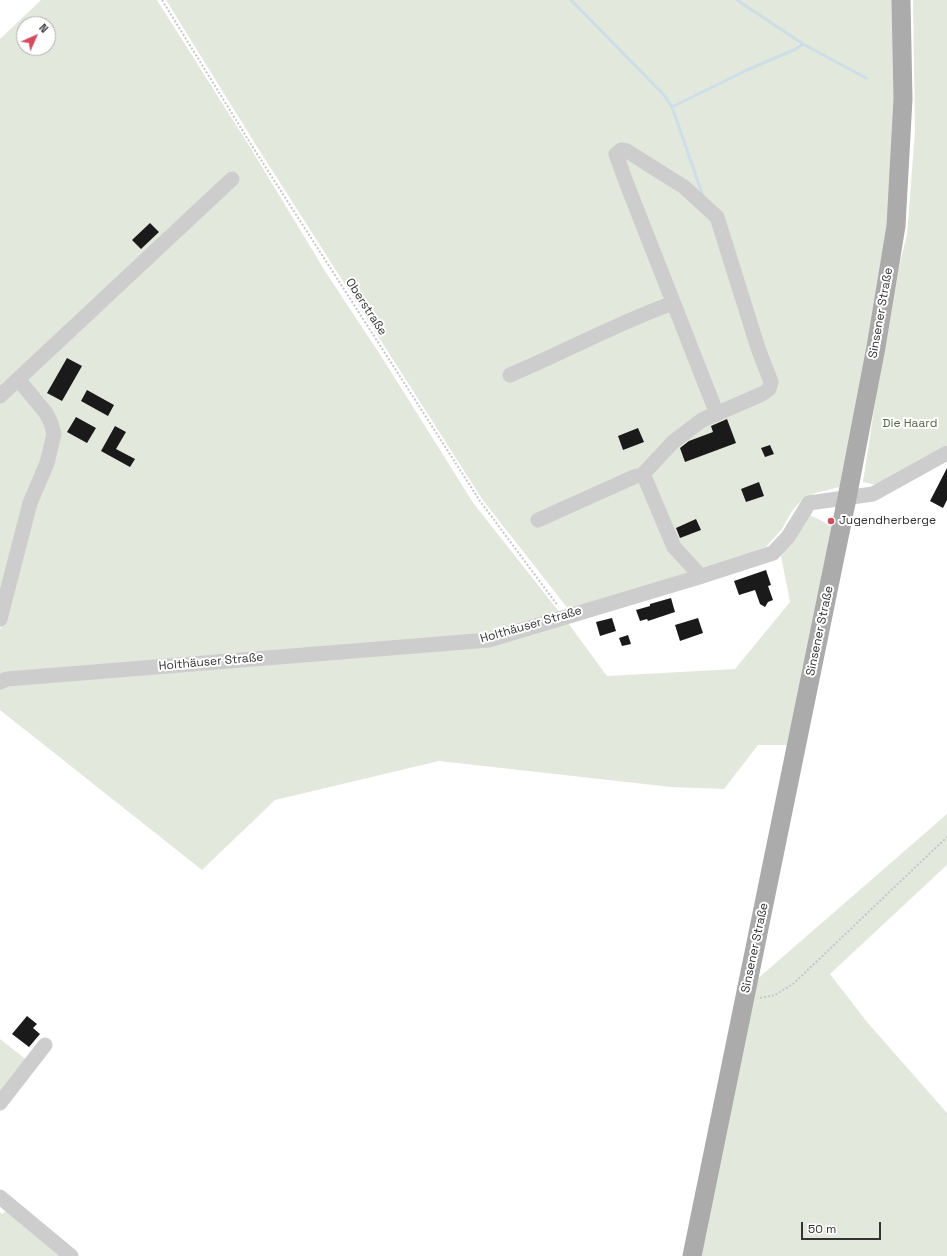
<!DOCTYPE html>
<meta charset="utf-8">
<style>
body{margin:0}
#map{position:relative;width:947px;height:1256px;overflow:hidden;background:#fff;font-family:"Space Grotesk",sans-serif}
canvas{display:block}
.north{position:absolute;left:16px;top:16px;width:40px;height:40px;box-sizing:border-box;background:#fff;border:1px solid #adadad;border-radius:50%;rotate:45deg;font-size:11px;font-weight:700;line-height:16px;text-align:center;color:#333}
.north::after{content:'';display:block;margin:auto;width:14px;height:18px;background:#d34c5e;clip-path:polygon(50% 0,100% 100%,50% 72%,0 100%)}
.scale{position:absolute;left:801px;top:1222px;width:80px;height:18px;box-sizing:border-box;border:2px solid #333;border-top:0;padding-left:5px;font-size:12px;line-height:14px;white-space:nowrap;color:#333;-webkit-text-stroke:3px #fff;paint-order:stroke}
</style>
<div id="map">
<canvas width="947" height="1256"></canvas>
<div class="north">N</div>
<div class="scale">50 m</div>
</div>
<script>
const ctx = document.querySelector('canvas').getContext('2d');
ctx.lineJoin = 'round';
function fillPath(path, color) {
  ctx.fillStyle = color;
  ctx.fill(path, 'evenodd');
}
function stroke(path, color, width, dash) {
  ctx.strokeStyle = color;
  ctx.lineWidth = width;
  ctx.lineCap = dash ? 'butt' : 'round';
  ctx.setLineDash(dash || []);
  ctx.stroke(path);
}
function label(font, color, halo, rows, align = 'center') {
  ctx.font = font + ' "Space Grotesk",sans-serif';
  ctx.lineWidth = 4;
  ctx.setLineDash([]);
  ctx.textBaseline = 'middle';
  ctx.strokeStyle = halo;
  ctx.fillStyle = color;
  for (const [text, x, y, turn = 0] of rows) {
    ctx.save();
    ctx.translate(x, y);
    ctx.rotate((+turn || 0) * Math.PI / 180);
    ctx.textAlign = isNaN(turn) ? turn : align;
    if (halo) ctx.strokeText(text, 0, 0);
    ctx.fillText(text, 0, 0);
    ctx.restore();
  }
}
const green = new Path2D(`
 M41,0H157L250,147L325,271L381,356L474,504L568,623L607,676L735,669L790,602L781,556L795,538L810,515L834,527L787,745H758L724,789L671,787L439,761L275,800L202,870L0,710V630L30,510L0,604V39ZM24,24H48V48H24Z
 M166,0H894L898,64L888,228L844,486L815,493L802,500L792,511L782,529L766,547L700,572L569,610L482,499L254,142Z
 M913,0H947V445L888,480L876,485L863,482L891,297L907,235L915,131Z
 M947,814V865L830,974L867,1022L947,1113V1256H698L755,981Z
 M0,1039L28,1061L0,1098Z
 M9,1209L69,1256H0V1212L2,1214Z`);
const stream = new Path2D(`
 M571,0L664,95L672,107L703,196
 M737,0L803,44L866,78
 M672,107L747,70L796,49L803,44`);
const building = new Path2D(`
 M150,223L159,232L141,249L132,240Z
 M67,358L82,366L62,401L47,393Z
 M87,390L114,405L108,416L81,401Z
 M76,417L96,428L87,443L67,432Z
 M727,419L736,443L685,462L680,448L689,441L713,432L711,426Z
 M115,426L126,432L116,449L135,459L130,467L101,451Z
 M638,428L644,442L623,450L618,436Z
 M770,445L774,454L765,457L761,448Z
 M947,468V500L943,508L930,501Z
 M759,482L764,496L746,502L741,489Z
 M696,519L701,530L680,538L676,528Z
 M766,570L771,585L768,586L773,600L768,602L765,607L760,604L755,590L739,595L734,581Z
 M671,598L675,612L648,621L647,619L640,621L636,610L650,606V604Z
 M612,618L616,631L600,636L596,622Z
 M698,618L703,633L680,641L675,625Z
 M628,635L631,644L622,646L619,638Z
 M27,1016L37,1024L33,1028L40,1034L29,1047L12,1034Z`);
const path = new Path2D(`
 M162,0L252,146L480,501L558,606
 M760,998L775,995L793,984L947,837`);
const minor = new Path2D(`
 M510,375C565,352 617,323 673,303
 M0,396L232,179
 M538,520L636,476H644
 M699,577L696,571L674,547L644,476L645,472L673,442L702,420L762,394L769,389L771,382L758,348L717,217L684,187L627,151L621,150L616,154L626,182L717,414
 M0,619L30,503L47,463L54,434L51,423L46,413L18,379
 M0,682L7,679L489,640L699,577L773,553L788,537L809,503L873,494L947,453
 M0,1103L45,1045
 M0,1197L71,1256`);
const major = new Path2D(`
 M692,1256L847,498L876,347L896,226L903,99L901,0`);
const markers = [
 [831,521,4,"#d34c5e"]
];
const streetNames = [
 ["Oberstraße",366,307,57],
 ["Sinsener Straße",881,313,-80],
 ["Holthäuser Straße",531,625,-16],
 ["Sinsener Straße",820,631,-78],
 ["Holthäuser Straße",211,662,-5],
 ["Sinsener Straße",755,948,-78]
];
const parkNames = [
 ["Die Haard",910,424]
];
const poiNames = [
 ["Jugendherberge",839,521]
];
fillPath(green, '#e3e8dd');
stroke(stream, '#cddee6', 3);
fillPath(building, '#1a1a1a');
stroke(path, '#c7c7c7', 2, [2, 2]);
stroke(minor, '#cdcdcd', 15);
stroke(major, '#ababab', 19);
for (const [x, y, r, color] of markers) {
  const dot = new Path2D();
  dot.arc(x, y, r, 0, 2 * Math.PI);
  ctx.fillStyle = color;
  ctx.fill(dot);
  stroke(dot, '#fff', 1.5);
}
label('12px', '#333', '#fff', streetNames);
label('12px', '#586a44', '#fff', parkNames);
label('12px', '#333', '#fff', poiNames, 'left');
</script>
